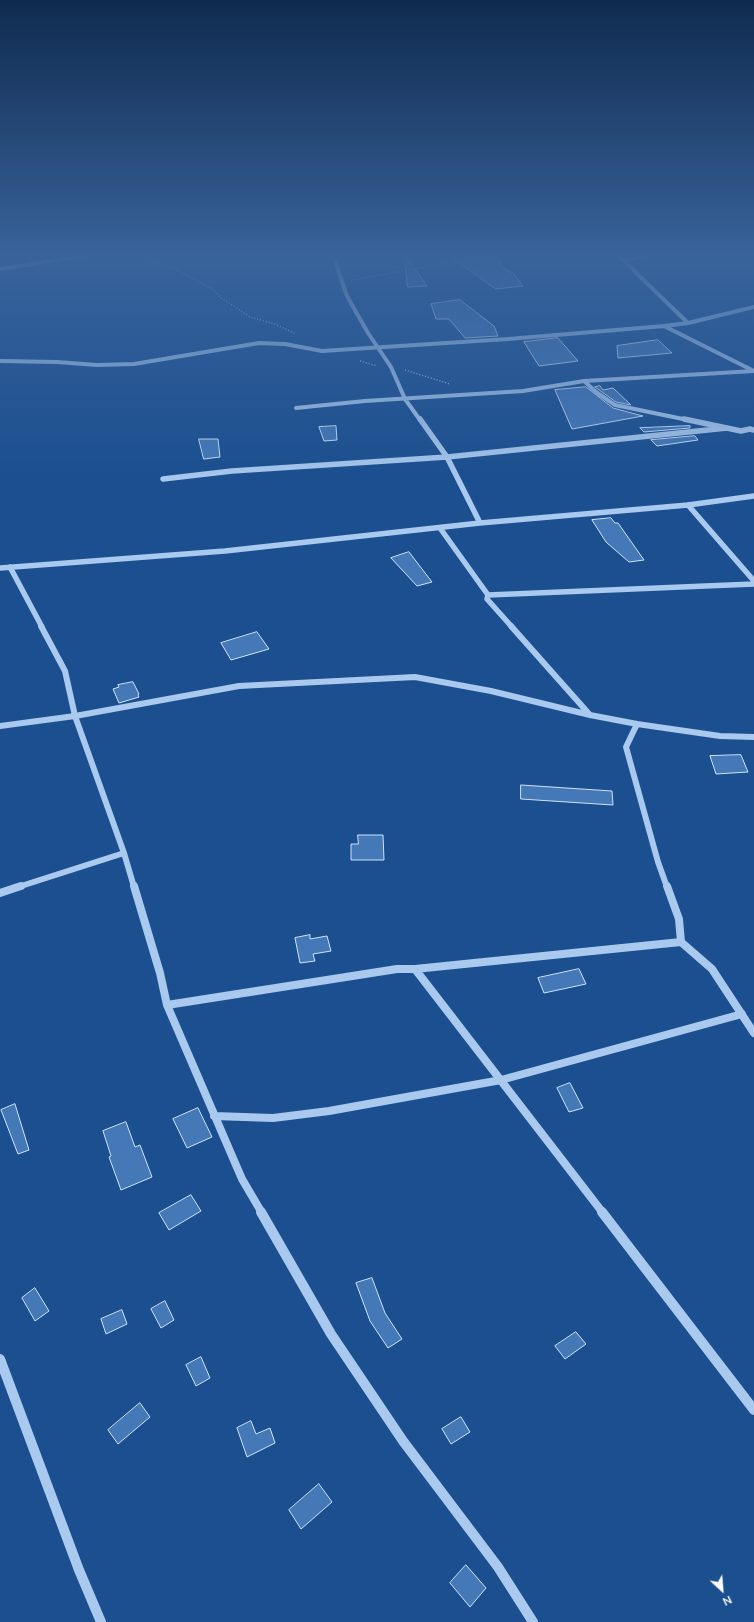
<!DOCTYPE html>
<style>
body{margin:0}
#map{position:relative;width:754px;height:1622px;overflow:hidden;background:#1b4f8f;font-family:Mulish,sans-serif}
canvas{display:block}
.north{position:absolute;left:702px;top:1570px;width:40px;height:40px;-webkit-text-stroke:3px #1b4f8f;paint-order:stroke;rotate:154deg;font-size:11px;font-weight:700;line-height:16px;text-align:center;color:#fff}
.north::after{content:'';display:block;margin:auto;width:14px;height:18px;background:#fff;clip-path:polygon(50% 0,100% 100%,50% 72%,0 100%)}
</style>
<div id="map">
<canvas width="754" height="1622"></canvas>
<div class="north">N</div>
</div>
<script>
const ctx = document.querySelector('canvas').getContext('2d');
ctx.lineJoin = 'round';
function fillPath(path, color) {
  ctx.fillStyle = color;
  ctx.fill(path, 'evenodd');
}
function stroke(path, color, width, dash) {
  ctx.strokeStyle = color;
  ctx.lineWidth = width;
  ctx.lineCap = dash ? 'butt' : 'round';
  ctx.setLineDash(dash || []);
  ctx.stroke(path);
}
const building = new Path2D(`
 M404,255H405L427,286L408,287Z
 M449,255H496L501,260V267L513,273L523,286L496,289Z
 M460,300L494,326L498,336L465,338L449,319H436L431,304Z
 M558,338L578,361L539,366L524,342Z
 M658,340L672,353L618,358L617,346Z
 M600,386L603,390L613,388L631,405L616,402L595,387Z
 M586,387L613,408L643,416L572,429L555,390Z
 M336,426L337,440L324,441L319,427Z
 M690,426V428L644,432L640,428Z
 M695,436L698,440L657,446L651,440Z
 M199,439H218L220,457L204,459Z
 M611,518L615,523H618L644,560L629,562L606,542L592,520Z
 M409,552L432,582L417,586L391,558Z
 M257,632L269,649L231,660L221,643Z
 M133,682L139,694L138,695L139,697L119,703L113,689L119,687L118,685Z
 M741,755L748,772L716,774L710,756Z
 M521,785L612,791L613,805L521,799Z
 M358,835H383L384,860H351V844H358Z
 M310,935V939L327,936L331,951L313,954L315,961L300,963L295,938Z
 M579,969L586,984L544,993L538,978Z
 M570,1083L583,1108L569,1112L557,1088Z
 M15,1104L29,1150L18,1154L1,1110Z
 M198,1108L212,1137L187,1148L173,1119Z
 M126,1122L135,1147L140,1145L152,1177L121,1190L109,1157L111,1156L103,1131Z
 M191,1195L201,1211L169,1230L159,1213Z
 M372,1278L385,1313L402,1339L388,1348L370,1321L356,1283Z
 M35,1288L49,1311L35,1321L22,1298Z
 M165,1301L174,1320L161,1328L151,1309Z
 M122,1310L127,1324L106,1334L101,1319Z
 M576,1332L586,1344L565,1359L555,1346Z
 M201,1357L210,1378L196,1386L186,1365Z
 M140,1403L150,1417L118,1444L108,1430Z
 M461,1417L470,1432L451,1444L442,1429Z
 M251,1421L256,1434L270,1428L275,1443L247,1457L237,1428Z
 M319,1484L332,1502L301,1529L289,1510Z
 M466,1565L486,1588L470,1607L450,1583Z`);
const path = new Path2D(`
 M140,255L145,259L173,268L214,290L220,297L250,317L275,324L294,333
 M352,280L493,255
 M360,361L377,366
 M405,370L450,384`);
const minorFar4 = new Path2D(`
 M333,255L347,296L368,333L391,367L405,399L420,420
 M618,255L624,261L646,255
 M624,261L688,323L664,326L752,370
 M0,269L89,255
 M688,323L754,307
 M0,361L57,362L97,365L134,364L259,343L285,344L322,351L508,339L664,326
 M296,408L365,401L523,391L584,381
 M688,420L615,405L596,392L584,381L754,371`);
const minorFar3 = new Path2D(`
 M420,419L447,457L480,523
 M684,419L741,431L750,429L754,430
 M163,479L232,471L447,457L727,428
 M688,505L754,581
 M440,528L488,595
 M10,567L42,627
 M0,568L225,551L480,523L688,505L754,496
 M512,627L487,599L488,595L754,584`);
const minorFar2 = new Path2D(`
 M41,626L65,671L75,716L124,853L134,887
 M511,626L590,715
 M637,724L626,747L658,862L667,887
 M0,726L75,716L239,686L415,677L491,691L590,715L637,724L720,736L754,737
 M18,887L124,853`);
const minorFar1 = new Path2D(`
 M134,886L160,973L167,1005L242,1179L262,1213
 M667,886L679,919L681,942
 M0,893L21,886
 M415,969L681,942L712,969L754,1033
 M167,1005L397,969H415L603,1213
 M214,1116L273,1118L329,1111L501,1080L742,1014`);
const minor = new Path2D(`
 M261,1212L331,1334L403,1441L498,1567L533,1622
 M602,1212L754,1410
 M0,1359L79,1570L101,1622`);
fillPath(building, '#4478b7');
stroke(building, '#cfe3fa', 1);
stroke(path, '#a9c9ee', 1.5, [1, 2]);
stroke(minorFar4, '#a9c9ee', 4);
stroke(minorFar3, '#a9c9ee', 5.5);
stroke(minorFar2, '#a9c9ee', 6);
stroke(minorFar1, '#a9c9ee', 8);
stroke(minor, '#a9c9ee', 10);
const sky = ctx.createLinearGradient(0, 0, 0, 482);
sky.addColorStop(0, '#0f2b4f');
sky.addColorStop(0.53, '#39639b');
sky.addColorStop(1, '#39639b00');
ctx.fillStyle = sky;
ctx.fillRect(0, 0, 754, 482);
</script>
